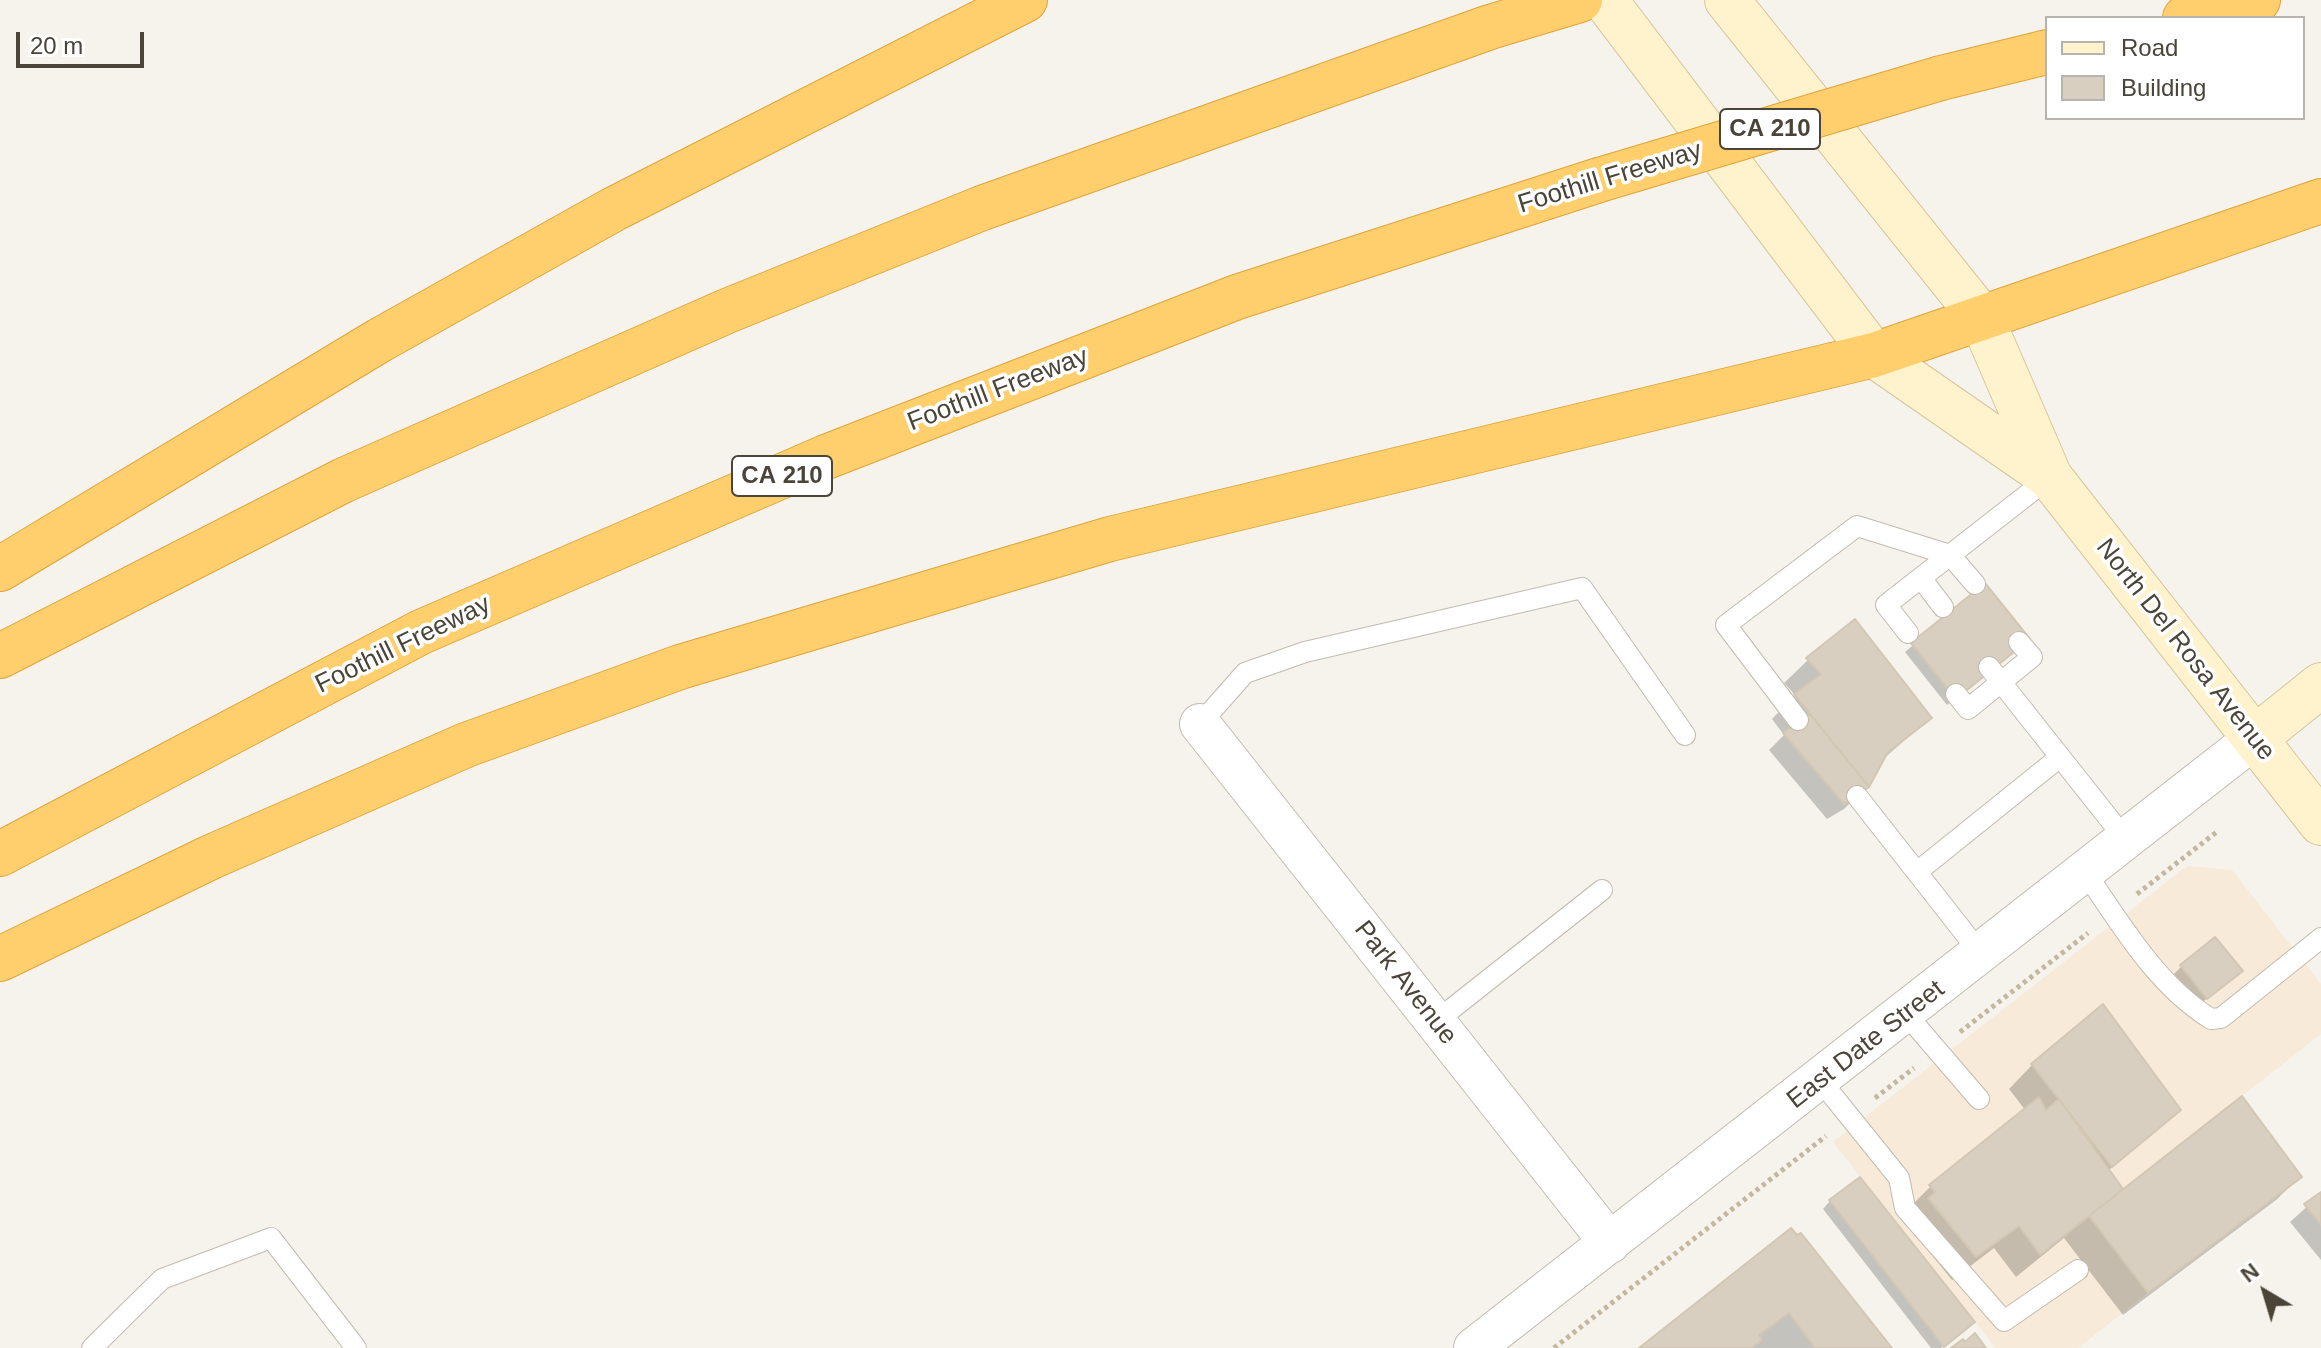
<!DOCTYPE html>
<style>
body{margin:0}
#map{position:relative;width:2321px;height:1348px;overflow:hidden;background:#f6f3ec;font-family:Helvetica,sans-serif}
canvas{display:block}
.legend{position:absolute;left:2045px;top:16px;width:260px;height:104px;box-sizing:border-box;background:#fff;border:2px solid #b7b4b0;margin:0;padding:10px 14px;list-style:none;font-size:24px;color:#4b4439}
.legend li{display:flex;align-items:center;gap:16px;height:40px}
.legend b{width:40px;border:2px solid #b7b4b0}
.north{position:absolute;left:2225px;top:1252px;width:80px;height:80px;-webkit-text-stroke:6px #fff;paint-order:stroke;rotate:322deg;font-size:22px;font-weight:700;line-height:32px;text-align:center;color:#4b4439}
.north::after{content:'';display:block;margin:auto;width:28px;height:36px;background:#4b4439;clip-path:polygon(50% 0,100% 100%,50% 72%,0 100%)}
.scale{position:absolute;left:16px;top:32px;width:128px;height:36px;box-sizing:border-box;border:4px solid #4b4439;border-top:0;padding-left:10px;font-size:24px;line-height:28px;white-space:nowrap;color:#4b4439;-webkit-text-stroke:6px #fff;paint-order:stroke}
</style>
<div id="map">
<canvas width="2321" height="1348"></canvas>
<ul class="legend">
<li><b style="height:10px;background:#fff3cd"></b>Road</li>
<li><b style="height:22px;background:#d8cfc1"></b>Building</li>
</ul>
<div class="north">N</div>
<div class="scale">20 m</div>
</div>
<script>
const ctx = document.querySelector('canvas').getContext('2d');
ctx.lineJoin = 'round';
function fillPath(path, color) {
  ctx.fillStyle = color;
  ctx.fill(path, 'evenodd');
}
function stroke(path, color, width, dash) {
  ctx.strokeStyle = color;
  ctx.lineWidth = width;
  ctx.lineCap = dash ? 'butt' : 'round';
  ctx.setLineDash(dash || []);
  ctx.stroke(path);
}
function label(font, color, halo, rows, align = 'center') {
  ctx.font = font + ' Helvetica,sans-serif';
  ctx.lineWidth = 7;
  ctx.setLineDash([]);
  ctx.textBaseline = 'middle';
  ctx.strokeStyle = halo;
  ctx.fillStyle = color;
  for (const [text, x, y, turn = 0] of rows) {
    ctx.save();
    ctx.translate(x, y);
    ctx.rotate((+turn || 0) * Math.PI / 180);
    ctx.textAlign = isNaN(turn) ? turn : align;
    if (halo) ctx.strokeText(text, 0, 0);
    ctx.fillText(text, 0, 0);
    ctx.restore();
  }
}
const commercial = new Path2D(`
 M2187,866L2232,870L2321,984V1034L2089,1216L2148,1293L2078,1348H1996L1833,1142Z`);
const shadow = new Path2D(`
 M1984,585L2020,646L1947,705L1905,652Z
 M1808,660L1930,718L1881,761L1867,786L1844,809L1827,819L1769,750L1784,735L1772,719L1795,695L1784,683Z
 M2182,966L2232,978L2199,1005L2174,974Z
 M2032,1065L2178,1109L2108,1171L2123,1191L2300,1177L2276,1200L2123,1315L2064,1238L2016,1277L1994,1248L1952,1280L1906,1223L1907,1210L1931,1186L2026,1111L2009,1089Z
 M2321,1194V1260L2290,1222Z
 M1830,1201L1965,1329L1941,1348H1931L1823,1209Z
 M1790,1231L1890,1348H1638Z`);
const building = new Path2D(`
 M1985,583L2030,639L1956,699L1911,643Z
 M1855,619L1932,718L1888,752L1869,787L1794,694L1821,674L1806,658Z
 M1810,714L1869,787L1844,804L1783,733Z
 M2215,937L2243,971L2207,999L2180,965Z
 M2103,1004L2181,1110L2112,1167L2031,1064Z
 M2242,1096L2302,1177L2148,1293L2089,1216Z
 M2039,1097L2046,1110L2059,1099L2123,1189L2040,1255L2019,1226L1976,1257L1928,1198L1935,1192L1929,1185Z
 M1860,1177L1975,1322L1944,1347L1829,1200Z
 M2321,1192V1225L2304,1204Z
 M1791,1228L1797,1235L1801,1233L1892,1348H1815L1789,1313L1759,1335L1762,1340L1751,1348H1639Z
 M1975,1333L1986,1348H1951L1963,1339L1965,1342Z`);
const path = new Path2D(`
 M2137,894L2218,831
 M1960,1032L2088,933
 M1875,1098L1914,1068
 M1554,1348L1826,1136`);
const lane = new Path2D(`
 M1921,578L1943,607
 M1908,633L1886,605L2050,477
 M1989,667L2126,840
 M1956,694L1968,709L2032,657L2019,642
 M1798,720L1726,625L1857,526L1950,555L1975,584
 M1200,724L1245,673L1305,652L1582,588L1685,735
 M1857,796L1981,954
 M1917,872L2060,757
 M2085,872C2121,924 2156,985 2211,1019L2221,1018L2321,938
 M1906,1014L1979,1099
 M1435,1022L1602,890
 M1820,1080L1899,1178L1905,1208L2004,1321L2078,1270
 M92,1348L162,1279L271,1238L356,1348`);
const street = new Path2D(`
 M1200,724L1610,1243
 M1474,1348L2255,738`);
const secondary = new Path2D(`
 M1605,0L1874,355L2050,477
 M1727,0L1981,317L2050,477L2321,823
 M2255,738L2321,685`);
const highway = new Path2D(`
 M2185,18L2258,0
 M1941,78L2047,52
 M0,569L380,340L614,209L1025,0
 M0,656L344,480L727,311L982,208L1490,27L1580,0
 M0,854L421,632L826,457L1237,297L1599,180
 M0,959L211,857L466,745L680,667L1110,539L1874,355L2321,201`);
const highwayBridge = new Path2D(`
 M1599,180L1941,78`);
const shields = [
 [1770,129,100],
 [782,476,100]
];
const shieldNames = [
 ["CA 210",1770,129],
 ["CA 210",782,476]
];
const streetNames = [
 ["Foothill Freeway",1610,178,-17],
 ["Foothill Freeway",998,390,-21],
 ["Foothill Freeway",403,645,-26],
 ["North Del Rosa Avenue",2185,650,52],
 ["Park Avenue",1405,983,52],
 ["East Date Street",1866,1045,-38]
];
fillPath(commercial, '#f7ead8');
fillPath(shadow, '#0003');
fillPath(building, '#d8cfc1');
stroke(building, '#d3c7b4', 2);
stroke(lane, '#c2bbae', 22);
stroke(street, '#c2bbae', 42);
stroke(secondary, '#d6c79b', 46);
stroke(highway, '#e0a43c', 46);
stroke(path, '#c4b79f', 5, [4, 4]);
stroke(lane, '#fff', 20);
stroke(street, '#fff', 40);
stroke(secondary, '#fff3cd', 44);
stroke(highway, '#ffcf6e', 44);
stroke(highwayBridge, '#e0a43c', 46, []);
stroke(highwayBridge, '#ffcf6e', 44);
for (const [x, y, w] of shields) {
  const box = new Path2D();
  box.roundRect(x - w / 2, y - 20, w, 40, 6);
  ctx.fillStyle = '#fff';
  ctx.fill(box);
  stroke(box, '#4b4439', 2);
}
label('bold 24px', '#4b4439', null, shieldNames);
label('26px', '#4b4439', '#fff', streetNames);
</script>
